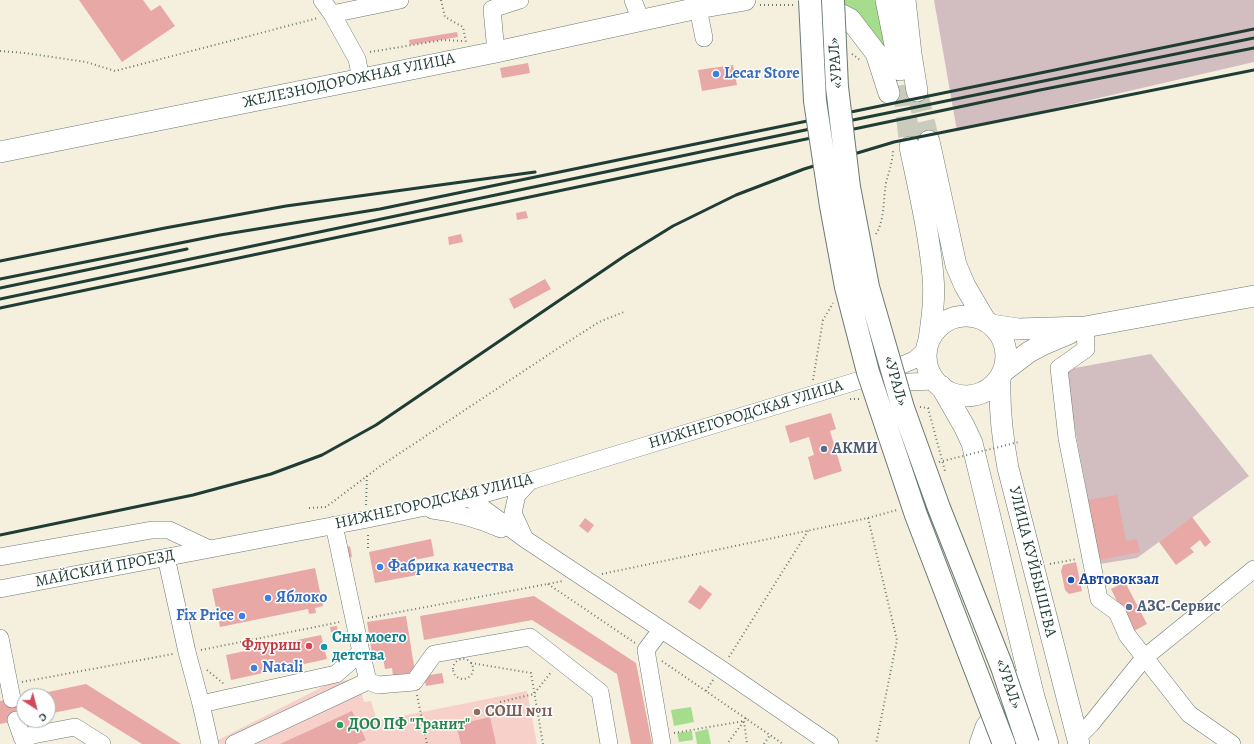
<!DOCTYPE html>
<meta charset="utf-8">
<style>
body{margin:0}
#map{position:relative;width:1254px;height:744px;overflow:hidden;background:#f5efde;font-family:Alegreya,serif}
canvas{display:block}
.north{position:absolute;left:16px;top:688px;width:40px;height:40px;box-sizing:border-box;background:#fff;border:1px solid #a5b1ae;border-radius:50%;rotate:144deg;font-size:11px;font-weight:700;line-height:16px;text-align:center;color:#1f3d34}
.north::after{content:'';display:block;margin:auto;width:14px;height:18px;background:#d1495b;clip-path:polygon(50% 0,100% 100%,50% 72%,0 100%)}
</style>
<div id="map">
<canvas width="1254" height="744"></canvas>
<div class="north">С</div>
</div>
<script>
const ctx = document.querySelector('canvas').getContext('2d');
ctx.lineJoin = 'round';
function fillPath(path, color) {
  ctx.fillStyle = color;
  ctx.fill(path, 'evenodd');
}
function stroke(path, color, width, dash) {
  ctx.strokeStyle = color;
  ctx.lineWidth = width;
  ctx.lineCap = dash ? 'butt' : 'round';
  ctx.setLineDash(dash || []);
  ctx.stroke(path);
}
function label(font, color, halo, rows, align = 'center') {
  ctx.font = font + ' Alegreya,serif';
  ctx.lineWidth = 3;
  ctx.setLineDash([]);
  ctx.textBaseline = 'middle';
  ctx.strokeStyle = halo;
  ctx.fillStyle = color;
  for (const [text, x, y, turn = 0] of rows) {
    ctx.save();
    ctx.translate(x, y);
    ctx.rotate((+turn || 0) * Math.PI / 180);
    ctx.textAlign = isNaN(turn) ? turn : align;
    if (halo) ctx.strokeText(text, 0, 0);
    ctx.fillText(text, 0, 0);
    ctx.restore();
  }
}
const built = new Path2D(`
 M358,679L364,702L371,701L377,721L527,691L537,744H220L218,740L332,682Z`);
const industrial = new Path2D(`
 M934,0H1254V62L957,131Z
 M1151,354L1249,476L1137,558L1100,564L1064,370Z`);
const green = new Path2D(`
 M837,0H878L888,59L854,9Z
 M691,707L694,722L674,726L671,710Z
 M708,729L711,744H697L695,732Z
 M692,731L693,740L679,742L677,733Z`);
const building = new Path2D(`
 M79,0H143L151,11L160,5L175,26L122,62Z
 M457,32L458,37L410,45L409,40Z
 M528,63L530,73L502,78L500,68Z
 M733,65L737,85L702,91L698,70Z
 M526,211L528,218L517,220L516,213Z
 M461,234L463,242L449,245L448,237Z
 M545,279L551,289L514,309L509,299Z
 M831,413L836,429L830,431L842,471L814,480L808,457L814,455L809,437L790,443L785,426Z
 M1117,495L1126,541L1137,539L1140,552L1100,560L1088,500Z
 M1192,517L1211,542L1205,547L1200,540L1190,548L1194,552L1176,565L1159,542Z
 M585,518L594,525L588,533L579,526Z
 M431,539L434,556L414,560L417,575L375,583L369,552Z
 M350,546L352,557L346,559L344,548Z
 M1076,562L1082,591L1069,594L1065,590L1061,571L1063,565Z
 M315,568L323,606L315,608L316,613L309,614L308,609L220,627L212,589Z
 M1125,582L1147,624L1132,632L1111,589Z
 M700,585L712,594L700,610L688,602Z
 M534,596L636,663L652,744H631L617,674L532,620L424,640L420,616Z
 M406,616L415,672L393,676L392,668L385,669L383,658L373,660L367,622Z
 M337,626L338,631L331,632L330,627Z
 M321,635L327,659L231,680L226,655Z
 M442,673L444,683L426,686L424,676Z
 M86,684L181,744H142L82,707L48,714V696H29Z
 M24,696V719L0,724V701Z
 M352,711L366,740L357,744H280Z
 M490,717L496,744H461L456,725Z`);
const majorTunnel = new Path2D(`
 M903,85L910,147
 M917,91L929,141`);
const path = new Path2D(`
 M441,0L445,17L463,27L466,42
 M760,5H793
 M0,51L25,53L86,62L115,71L318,18
 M370,52L443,40L462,41
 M852,54L860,60
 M876,234C885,219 883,200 886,183C889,171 893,161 893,149
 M813,380L823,320L833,303
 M850,399H860
 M920,407L928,408L945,471
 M366,505L367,476
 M309,508L326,507L379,467L560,347L599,322L624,312
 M868,518L897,640L876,744
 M368,548V533
 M1050,564L1077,559
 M602,574L868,518L897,510
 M548,584L635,643
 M368,618L563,581
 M201,650L340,622
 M729,657L808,531
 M453 669a10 10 0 1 1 20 0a10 10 0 1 1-20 0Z
 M662,661L783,744
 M471,663L531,673L543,744
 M207,670L224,684
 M22,682L173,654
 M706,691L713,680
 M417,695L427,744
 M500,702L534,694L552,671
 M746,718L744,721L747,744
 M674,733L744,721L727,744
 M764,744L770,735`);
const minor = new Path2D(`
 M322,0L332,14L357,59L361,79
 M633,0L641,21
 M698,8L704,38
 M332,14L400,0
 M496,52L492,9L520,0
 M1085,327L1086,349L1059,368L1067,438L1099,599L1117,612L1127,635L1189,714L1232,744
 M884,383L935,381
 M469,498L525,539L721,669L830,744
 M432,510C456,513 479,519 501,529
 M334,525L361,652L368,681L378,685L414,682L434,654L530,637L600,692L609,744
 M524,537L513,513L517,495L530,481
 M0,557L152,530H169L209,549
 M166,557L187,652L201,704L336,674L361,652
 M0,589L368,519L469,498L530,481L883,373L914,360L927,349
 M661,630L646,650L662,744
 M0,638L12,699
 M201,704L210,744
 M16,720L22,737L26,744
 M22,737L75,727L102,744
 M1077,738L1091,724L1144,658L1254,569
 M234,744L368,681`);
const major = new Path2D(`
 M886,0L900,70
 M905,0L911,54L917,91
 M819,3L850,19L876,53L889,93
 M929,141L956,265L965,286L985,320
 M910,147C919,190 929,233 933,276C935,298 932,319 929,340
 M0,152L496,52L698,8L745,0
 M926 356a40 40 0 1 1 80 0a40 40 0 1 1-80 0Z
 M992,325L1018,329L1085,327L1254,296
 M1004,371L1029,352L1044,344L1070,333
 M1000,378C999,410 1002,436 1008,468L1079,744
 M941,386L964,426L972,443L1034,697L1048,744
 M980,744L986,727L1016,688L1019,681`);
const rail = new Path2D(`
 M0,261L165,228L286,206L535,172
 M0,279L220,235L380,209L1254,29
 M0,288L187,249
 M0,299L853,120L1254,38
 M0,308L1040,90L1254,48
 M0,535L193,495L271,474L322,455L376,425L626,255L673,226L736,195L804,169L894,142L1254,70`);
const pathBridge = new Path2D(`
 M939,462L1019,442`);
const highwayBridge = new Path2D(`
 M810,0L815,101L831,206L846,287L868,372L916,515L1004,744
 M833,0L837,87L849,187L868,287L903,408L939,508L1002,667L1028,744`);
const markers = [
 [716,74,4,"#3f7fe0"],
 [824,449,4,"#5c6f8a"],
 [380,567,4,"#3f7fe0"],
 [1071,580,4,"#1a4fb4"],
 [268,598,4,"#3f7fe0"],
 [1129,607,4,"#5c6f8a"],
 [242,616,4,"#3f7fe0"],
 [309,646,4,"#e0444e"],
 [324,647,4,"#0f9aa8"],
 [254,668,4,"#3f7fe0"],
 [477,712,4,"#8d6e63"],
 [340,725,4,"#2e9e5b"]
];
const streetNames = [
 ["«УРАЛ»",836,63,-94],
 ["ЖЕЛЕЗНОДОРОЖНАЯ УЛИЦА",349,81,-12],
 ["«УРАЛ»",895,381,74],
 ["НИЖНЕГОРОДСКАЯ УЛИЦА",746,415,-17],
 ["НИЖНЕГОРОДСКАЯ УЛИЦА",434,502,-13],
 ["УЛИЦА КУЙБЫШЕВА",1032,562,76],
 ["МАЙСКИЙ ПРОЕЗД",105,569,-11],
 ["«УРАЛ»",1008,684,71]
];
const shopNames = [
 ["Lecar Store",724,74],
 ["Фабрика качества",388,567],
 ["Яблоко",276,598],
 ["Fix Price",234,616,"right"],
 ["Natali",262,668]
];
const serviceNames = [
 ["АКМИ",832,449],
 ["АЗС-Сервис",1137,607]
];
const transitNames = [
 ["Автовокзал",1079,580]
];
const cultureNames = [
 ["Сны моего",332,638],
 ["детства",332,656]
];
const healthNames = [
 ["Флуриш",301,646]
];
const educationNames = [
 ["СОШ №11",485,712]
];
const leisureNames = [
 ["ДОО ПФ \"Гранит\"",348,725]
];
fillPath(built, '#f7d0c9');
fillPath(industrial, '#d2bec1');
fillPath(green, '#a6dd8d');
fillPath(building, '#e8a8a6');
stroke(majorTunnel, '#cacbbc', 21, [21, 10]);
stroke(minor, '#6a7b70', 18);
stroke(major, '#6a7b70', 22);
stroke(path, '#6a7b70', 2, [1, 3]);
stroke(minor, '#fff', 17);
stroke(major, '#fff', 21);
stroke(rail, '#1f3d34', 3);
stroke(highwayBridge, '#6a7b70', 24, []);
stroke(pathBridge, '#6a7b70', 2, [1, 3]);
stroke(highwayBridge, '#fff', 22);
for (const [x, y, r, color] of markers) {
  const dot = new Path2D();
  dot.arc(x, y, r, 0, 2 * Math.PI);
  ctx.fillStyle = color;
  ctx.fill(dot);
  stroke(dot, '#fff', 1.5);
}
label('16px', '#1f3d34', '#fff', streetNames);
label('bold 16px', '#366cbe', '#fff', shopNames, 'left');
label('bold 16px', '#4e5e75', '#fff', serviceNames, 'left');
label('bold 16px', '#164399', '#fff', transitNames, 'left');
label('bold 16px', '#0d838f', '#fff', cultureNames, 'left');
label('bold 16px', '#be3a42', '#fff', healthNames, 'right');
label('bold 16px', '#785e54', '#fff', educationNames, 'left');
label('bold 16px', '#27864d', '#fff', leisureNames, 'left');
</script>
